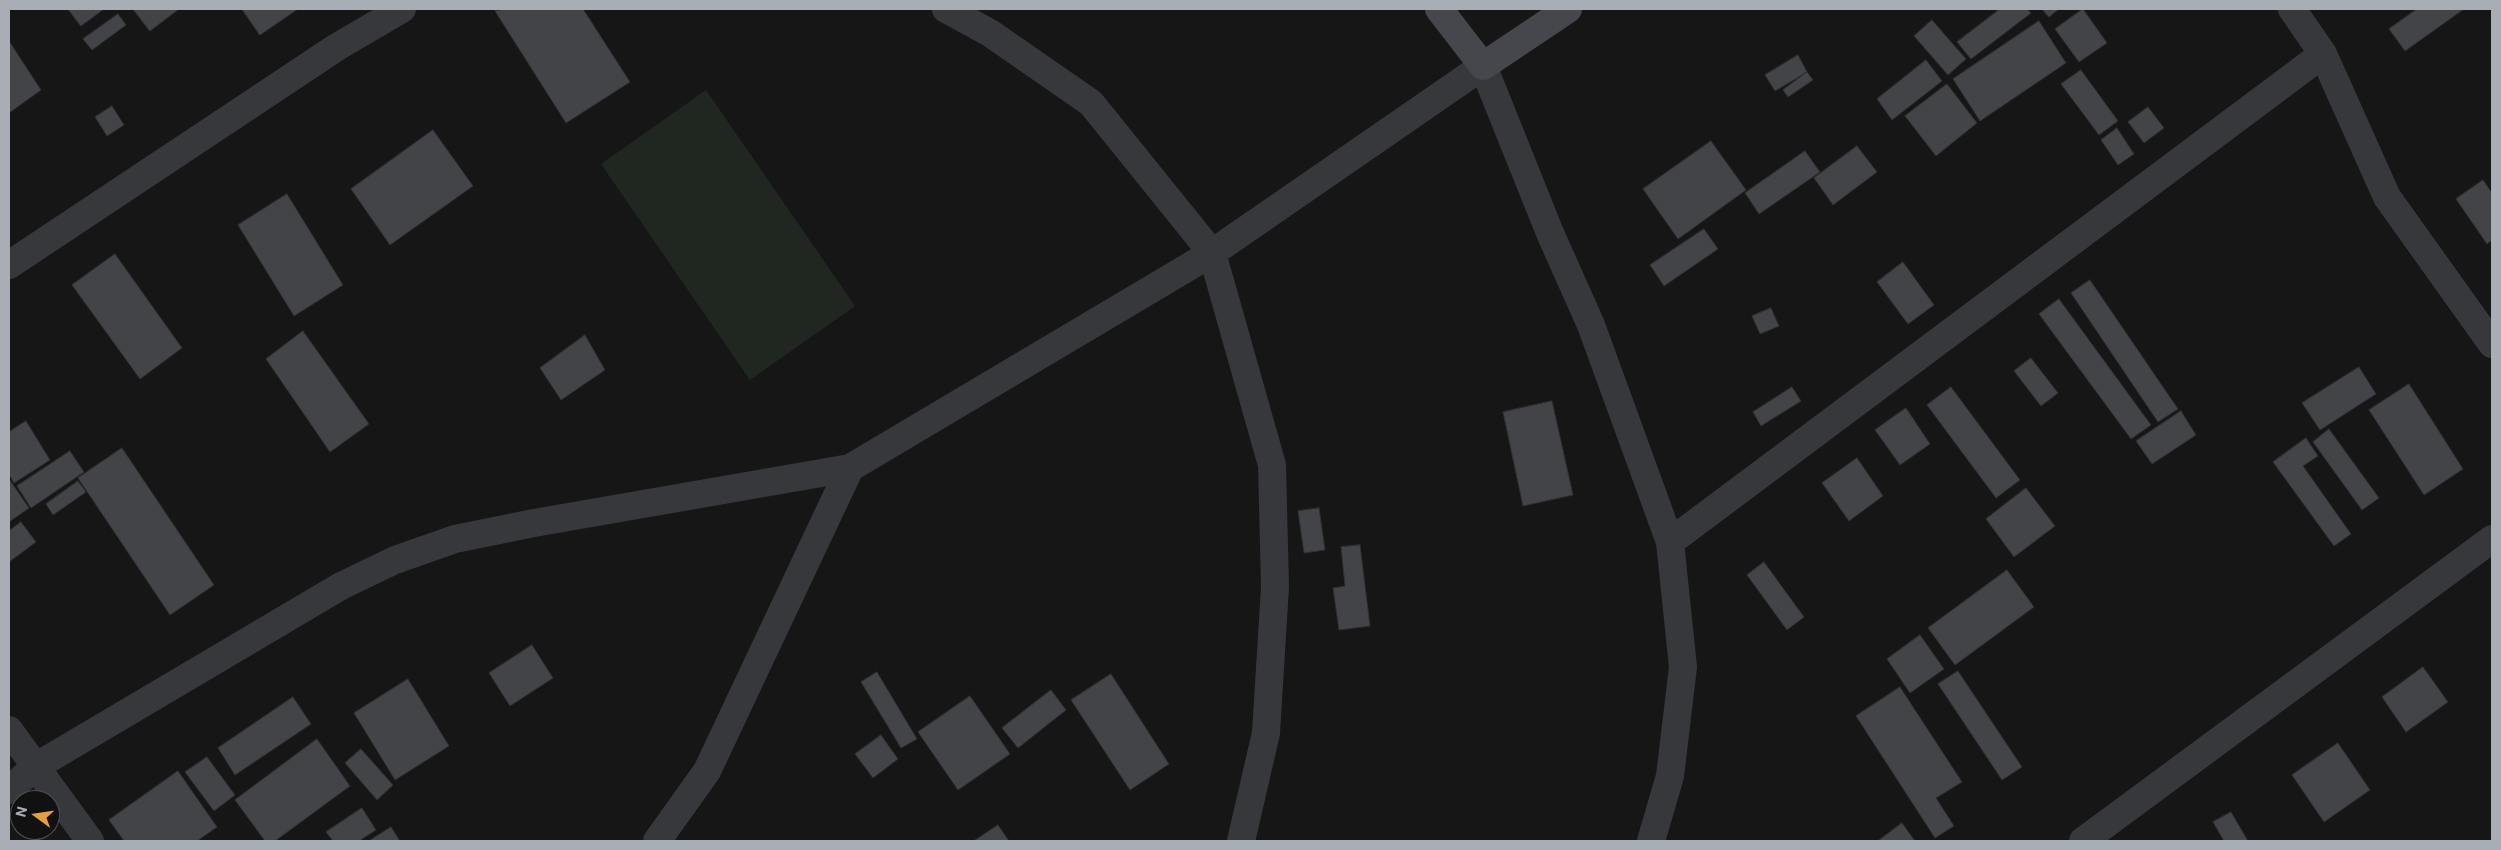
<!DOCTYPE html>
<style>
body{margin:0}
#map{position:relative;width:2501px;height:850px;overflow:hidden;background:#161617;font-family:Roboto,sans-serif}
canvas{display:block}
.frame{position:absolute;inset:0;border:10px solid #a9aeb6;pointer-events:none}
.north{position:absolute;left:10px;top:790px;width:50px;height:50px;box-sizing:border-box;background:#111112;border:1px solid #4e5054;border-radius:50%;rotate:284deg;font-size:14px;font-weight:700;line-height:20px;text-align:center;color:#a9aeb6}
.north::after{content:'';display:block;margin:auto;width:18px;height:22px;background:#e4a040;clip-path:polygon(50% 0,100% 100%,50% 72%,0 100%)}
</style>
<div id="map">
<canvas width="2501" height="850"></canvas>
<div class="frame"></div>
<div class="north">N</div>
</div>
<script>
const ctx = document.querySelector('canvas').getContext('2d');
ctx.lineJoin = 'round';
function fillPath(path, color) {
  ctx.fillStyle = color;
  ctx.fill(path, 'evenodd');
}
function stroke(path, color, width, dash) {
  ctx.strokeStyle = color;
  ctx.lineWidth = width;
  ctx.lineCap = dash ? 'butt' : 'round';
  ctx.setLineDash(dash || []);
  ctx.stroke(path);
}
const green = new Path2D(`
 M706,90L855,306L750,380L601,164Z`);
const building = new Path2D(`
 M68,9H104L81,26Z
 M133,9H179L150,31Z
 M242,9H298L260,35Z
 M506,9H583L630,82L566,123L495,11Z
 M2000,9H2027L2031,13L1971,59L1957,42Z
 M2042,9H2059L2049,17Z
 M2083,9L2107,43L2079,62L2055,29Z
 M2417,9H2464L2405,51L2389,29Z
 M118,14L126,25L92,50L83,39Z
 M1932,20L1966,59L1948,75L1914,36Z
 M2039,21L2066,63L1980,121L1953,79Z
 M9,41L41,90L9,113Z
 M1798,55L1807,72L1775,91L1765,75Z
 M1926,60L1942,81L1892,120L1877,99Z
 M2081,70L2118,121L2099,135L2061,84Z
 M1807,72L1813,80L1788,97L1783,90Z
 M1947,84L1977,123L1936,156L1905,116Z
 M112,106L124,125L107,136L95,117Z
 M2148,107L2164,128L2144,143L2128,122Z
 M2117,128L2134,154L2118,165L2101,140Z
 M433,130L473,186L390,245L351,189Z
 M1711,141L1746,190L1678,239L1643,189Z
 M1857,146L1877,172L1833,205L1814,178Z
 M1805,151L1820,172L1759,214L1745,193Z
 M2483,180L2492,193V240L2487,244L2456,199Z
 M287,194L343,285L294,316L238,225Z
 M1704,229L1718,249L1664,286L1650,265Z
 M115,254L182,348L140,379L72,285Z
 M1903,262L1934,305L1908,324L1877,282Z
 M2090,280L2178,409L2158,422L2071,293Z
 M2059,299L2151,425L2131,439L2039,314Z
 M1771,308L1779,326L1760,334L1752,316Z
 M303,331L369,424L330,452L266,359Z
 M585,335L605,370L561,400L540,368Z
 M2031,358L2058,393L2041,406L2014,371Z
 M2359,367L2376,394L2320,430L2302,403Z
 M2409,384L2463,469L2424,495L2369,410Z
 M1792,387L1801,401L1761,426L1753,412Z
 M1951,387L2020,480L1996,498L1927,405Z
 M1552,401L1573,495L1523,506L1503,412Z
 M1906,408L1930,444L1900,465L1875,430Z
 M2181,411L2196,435L2152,464L2136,441Z
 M26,421L50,460L14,483L9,474V432Z
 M2329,429L2379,498L2362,510L2313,442Z
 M2306,438L2318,456L2303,466L2351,534L2334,546L2273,462Z
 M122,448L214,585L170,615L78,478Z
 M70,451L84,472L31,508L17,486Z
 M1857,458L1883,496L1849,521L1822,483Z
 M9,479L29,508L9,522Z
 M78,481L86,492L53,515L46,504Z
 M2026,488L2055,526L2014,557L1986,519Z
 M1319,508L1325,550L1304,553L1298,511Z
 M21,522L36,542L9,562V531Z
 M1360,545L1370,626L1339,630L1333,588L1345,586L1341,547Z
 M1764,562L1804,617L1787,630L1747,575Z
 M2007,570L2034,607L1955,665L1928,628Z
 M1920,635L1944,669L1910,693L1887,659Z
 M532,645L553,678L510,706L489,673Z
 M2423,667L2448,702L2406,732L2382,697Z
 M1958,671L2022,767L2002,780L1938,684Z
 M877,672L917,739L901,748L861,682Z
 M1111,674L1169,764L1130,790L1071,700Z
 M408,679L449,746L395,780L354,713Z
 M1900,687L1962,782L1936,798L1954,826L1935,838L1856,716Z
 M1051,690L1066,710L1018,748L1002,728Z
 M970,696L1010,754L958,790L918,732Z
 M293,697L311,724L235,775L218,748Z
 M881,735L898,759L873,778L855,754Z
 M317,739L350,786L275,841H265L235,800Z
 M2338,743L2370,790L2324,822L2292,775Z
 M361,749L393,785L377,800L345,763Z
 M207,757L235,795L214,811L185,772Z
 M178,771L217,827L197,841H124L109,820Z
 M362,808L376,830L359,841H333L326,832Z
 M2231,812L2248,841H2224L2213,822Z
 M1902,823L1915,841H1878Z
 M998,825L1009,841H974Z
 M391,827L400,841H369Z`);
const street = new Path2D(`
 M946,9L990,33L1091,103L1212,253L1272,465L1275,587L1266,733L1241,841
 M2292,9L2323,54L2387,197L2492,344
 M9,265L337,47L402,9
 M1670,542L2323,54
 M9,730L90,841
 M9,790L35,767L341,586L395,560L455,539L534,523L850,468L1212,253L1483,66L1550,233L1591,325L1670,542L1683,667L1670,776L1651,841
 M657,841L707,771L850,468
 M2083,841L2492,539`);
const secondary = new Path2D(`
 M1439,9L1483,66L1568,9`);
fillPath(green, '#202720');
fillPath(building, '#434447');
stroke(building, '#303033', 1);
stroke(street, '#37383c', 28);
stroke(secondary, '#45474c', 28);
</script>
